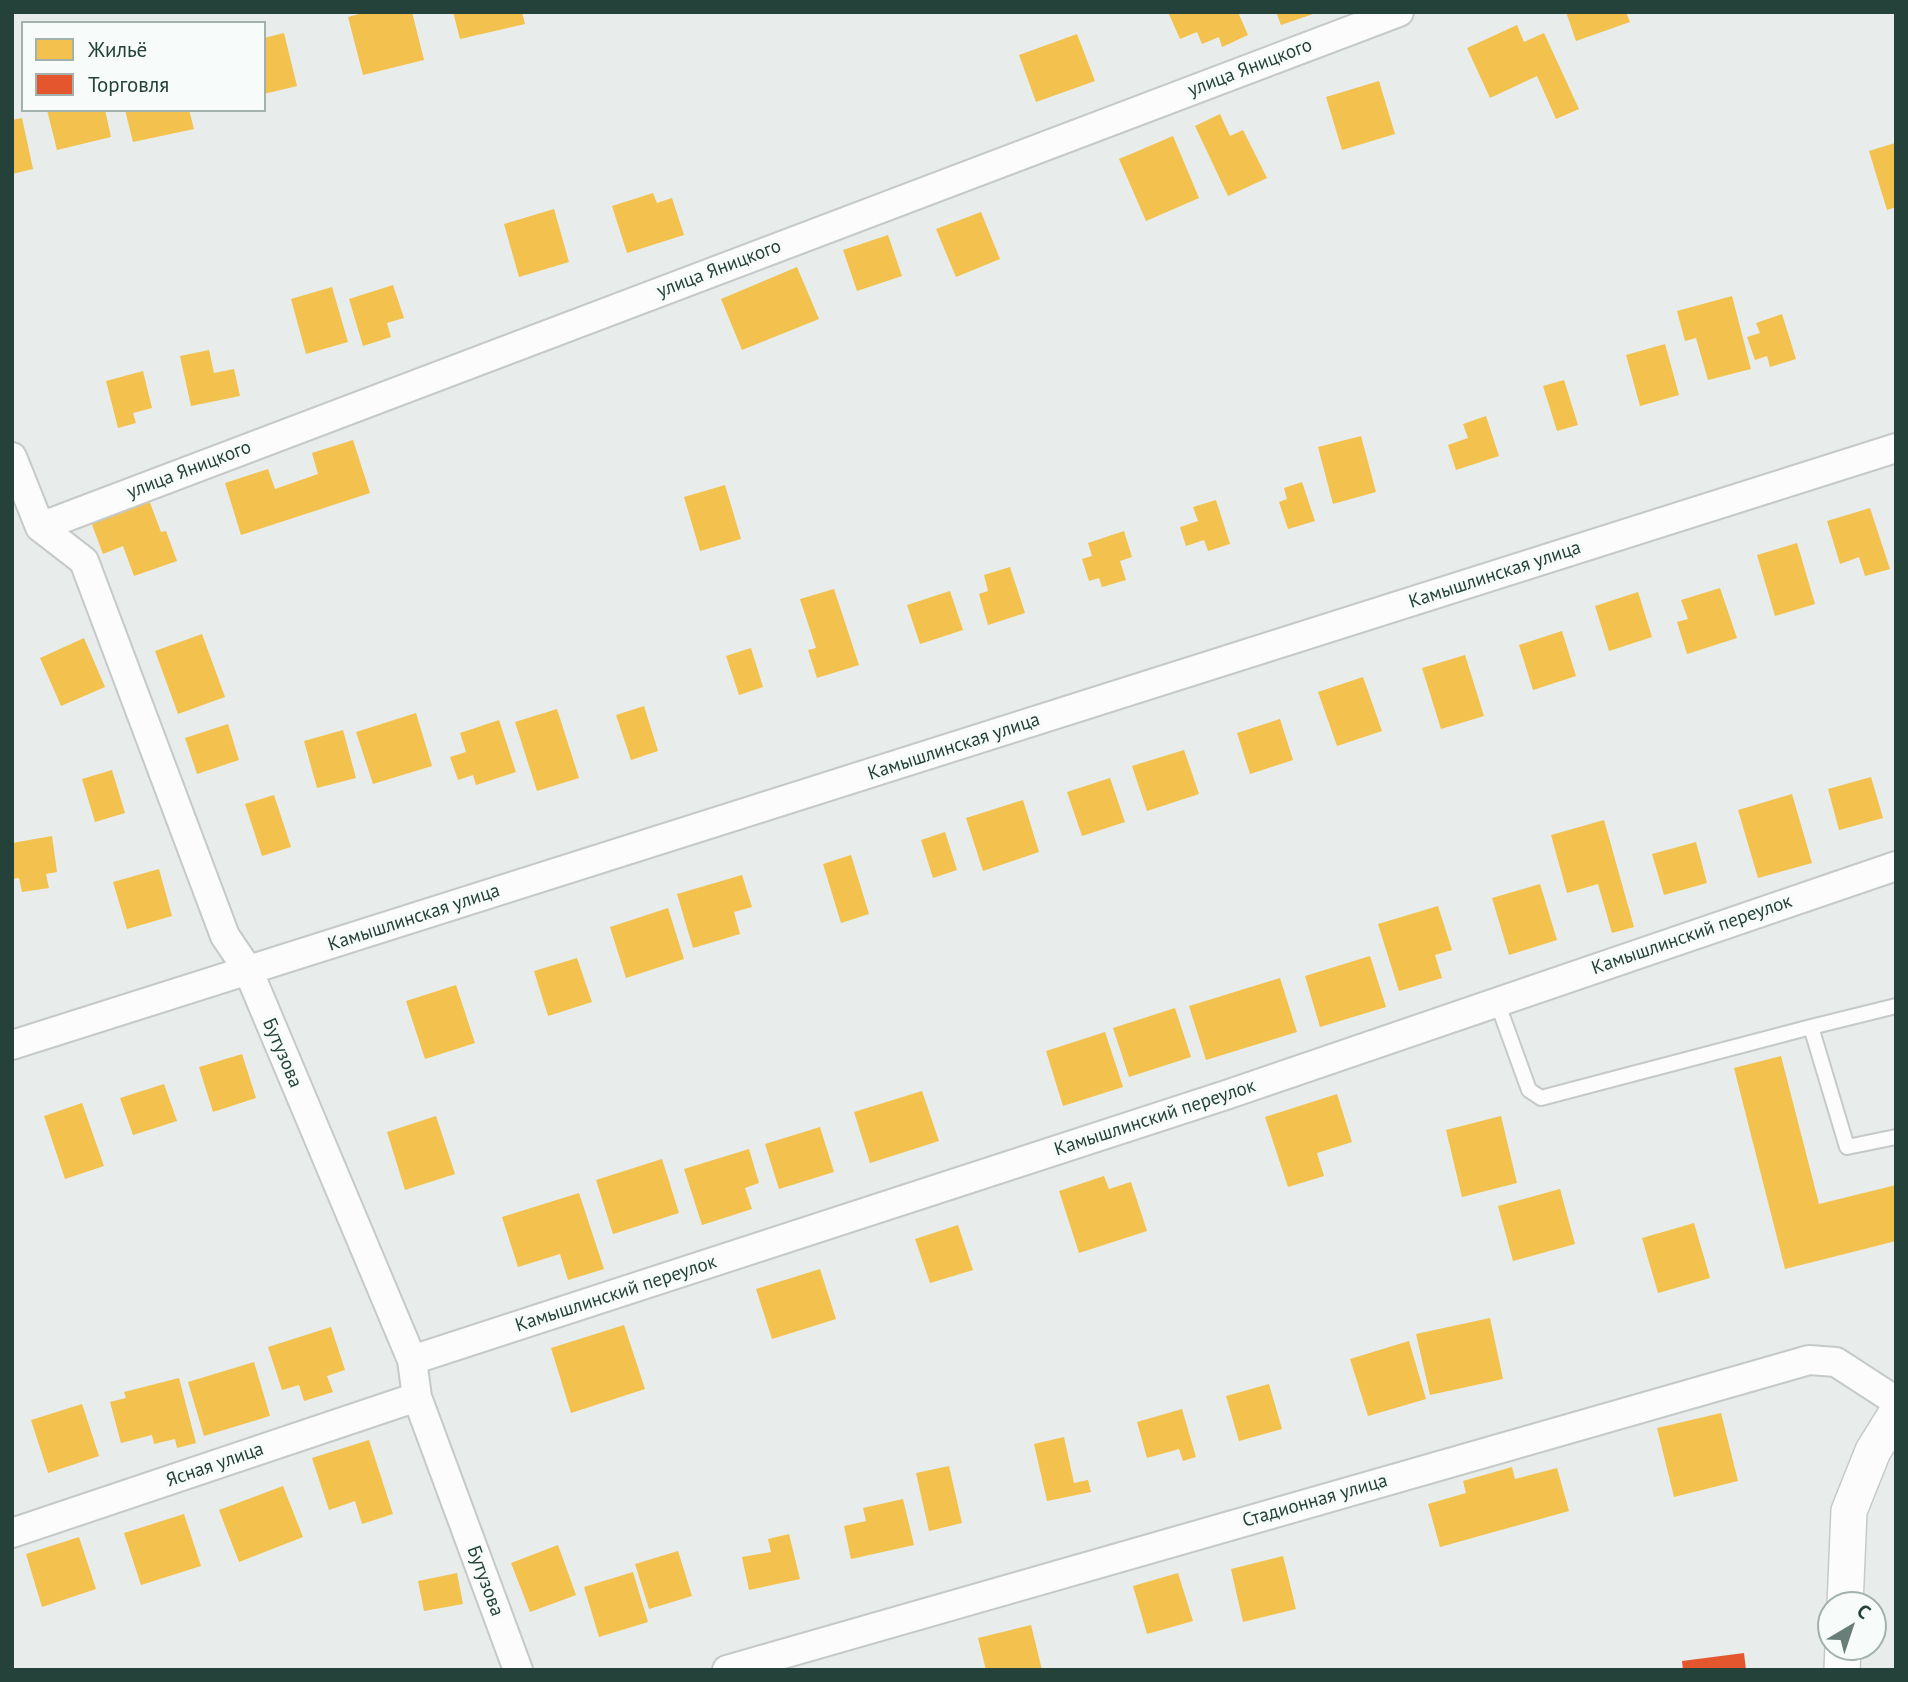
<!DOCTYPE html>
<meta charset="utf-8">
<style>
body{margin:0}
#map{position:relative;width:1908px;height:1682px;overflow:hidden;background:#e8edeb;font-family:"PT Sans",sans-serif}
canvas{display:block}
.frame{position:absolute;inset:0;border:14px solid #24423a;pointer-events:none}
.legend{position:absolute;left:21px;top:21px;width:245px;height:91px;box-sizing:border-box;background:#f7fbf9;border:2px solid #a3b1ad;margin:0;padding:9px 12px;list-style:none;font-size:21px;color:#24423a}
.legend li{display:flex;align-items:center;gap:14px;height:35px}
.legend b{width:35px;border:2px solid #a3b1ad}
.north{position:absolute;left:1817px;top:1591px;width:70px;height:70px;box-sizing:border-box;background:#f7fbf9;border:2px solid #a3b1ad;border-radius:50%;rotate:39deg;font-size:19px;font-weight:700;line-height:28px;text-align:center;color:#24423a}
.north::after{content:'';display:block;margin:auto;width:24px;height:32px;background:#697e78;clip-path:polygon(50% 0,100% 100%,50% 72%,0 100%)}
</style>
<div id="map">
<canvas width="1908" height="1682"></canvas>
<div class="frame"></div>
<ul class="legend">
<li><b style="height:19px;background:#f2c14e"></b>Жильё</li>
<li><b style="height:19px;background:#e4572e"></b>Торговля</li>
</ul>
<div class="north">С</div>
</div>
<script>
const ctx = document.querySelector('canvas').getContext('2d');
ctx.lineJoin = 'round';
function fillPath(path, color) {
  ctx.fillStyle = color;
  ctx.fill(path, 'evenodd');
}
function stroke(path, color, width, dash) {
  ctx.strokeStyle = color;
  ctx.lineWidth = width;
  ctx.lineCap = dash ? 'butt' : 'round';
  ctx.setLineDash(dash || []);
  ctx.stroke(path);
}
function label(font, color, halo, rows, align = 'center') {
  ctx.font = font + ' "PT Sans",sans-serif';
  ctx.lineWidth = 7;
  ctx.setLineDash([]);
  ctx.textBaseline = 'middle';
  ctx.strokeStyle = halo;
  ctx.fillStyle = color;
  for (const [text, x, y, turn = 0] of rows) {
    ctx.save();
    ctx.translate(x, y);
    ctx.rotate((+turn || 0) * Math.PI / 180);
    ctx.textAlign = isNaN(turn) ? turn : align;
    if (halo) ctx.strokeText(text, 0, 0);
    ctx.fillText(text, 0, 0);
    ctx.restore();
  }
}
const homes = new Path2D(`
 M366,12H412L424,60L363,75L348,17Z
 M453,12H522L525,24L460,39Z
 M1168,12H1238L1248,35L1222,47L1219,37L1202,44L1197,32L1180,39Z
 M1276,12H1316V13L1281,25Z
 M1566,12H1626L1630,22L1576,41Z
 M1517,25L1524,42L1544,33L1579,109L1556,119L1537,76L1490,98L1467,48Z
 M284,33L297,86L264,94V38Z
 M1077,34L1095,81L1036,102L1019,55Z
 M1379,81L1395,134L1342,150L1326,97Z
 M47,110H105L111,137L57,150Z
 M125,110H189L194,129L133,142Z
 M1220,114L1230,136L1243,130L1267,178L1228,196L1195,126Z
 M22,118L33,169L12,174V120Z
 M1173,136L1199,198L1146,221L1119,159Z
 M1895,143L1896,207L1887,210L1869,151Z
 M653,193L657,203L672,198L684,235L627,253L612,206Z
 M554,209L569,262L519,277L504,224Z
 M981,212L1000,259L956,277L936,229Z
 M888,235L902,276L857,291L843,250Z
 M797,267L819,319L742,350L721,299Z
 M393,285L404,318L387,323L391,337L363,346L349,299Z
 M332,287L348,342L306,354L291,299Z
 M1732,296L1751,369L1708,380L1696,338L1685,341L1677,311Z
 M1782,314L1796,359L1770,367L1767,356L1755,360L1747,337L1760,333L1756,323Z
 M1665,344L1679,395L1640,406L1626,355Z
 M209,350L214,373L234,369L240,396L191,406L180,356Z
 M143,371L152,408L133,413L136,423L118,428L106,381Z
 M1564,380L1578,425L1557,431L1543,386Z
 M1486,416L1499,456L1456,470L1448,445L1468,438L1463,424Z
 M1361,436L1376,492L1333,504L1318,447Z
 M353,440L370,493L241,535L225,483L268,469L275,489L318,474L312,453Z
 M1302,482L1315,521L1288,529L1279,502L1287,499L1284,488Z
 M725,485L741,539L700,551L684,497Z
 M149,500L161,532L166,531L177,561L134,576L123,546L103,554L91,522Z
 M1216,500L1230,544L1208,551L1204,540L1186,546L1180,527L1198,521L1193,507Z
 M1870,508L1890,569L1865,576L1859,557L1840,564L1827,521Z
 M1124,531L1132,557L1120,561L1126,580L1102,587L1099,578L1089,581L1082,559L1092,556L1088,543Z
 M1797,543L1815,604L1775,616L1757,555Z
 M1010,567L1025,613L988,625L979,594L988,591L984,575Z
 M1720,588L1737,638L1687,654L1677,622L1688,619L1681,600Z
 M834,589L859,665L817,678L808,650L816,648L800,599Z
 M950,591L963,630L920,644L907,605Z
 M1638,592L1652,637L1609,651L1595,606Z
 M1562,631L1576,676L1533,690L1519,645Z
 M202,634L225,697L178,714L155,651Z
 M84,638L105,687L61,706L40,658Z
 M751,648L763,687L739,695L726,656Z
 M1465,655L1484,716L1441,729L1422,668Z
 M1363,677L1382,731L1337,746L1318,692Z
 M644,706L658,751L631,760L616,715Z
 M557,709L579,778L537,791L515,722Z
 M416,713L432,766L373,784L356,732Z
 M1280,719L1293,760L1250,774L1237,733Z
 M499,720L516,772L476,785L473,775L458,780L450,757L466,752L460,733Z
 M228,724L239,760L197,774L185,738Z
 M343,730L356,778L317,788L304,741Z
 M1184,750L1199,794L1147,811L1132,766Z
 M112,770L125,813L95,822L82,779Z
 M1871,777L1883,818L1839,830L1828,789Z
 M1110,778L1125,822L1082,836L1067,792Z
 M1792,794L1812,863L1758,878L1738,810Z
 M274,795L291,847L262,856L245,804Z
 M1023,800L1039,852L983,871L966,818Z
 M1604,820L1634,927L1612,933L1598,884L1567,893L1551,835Z
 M945,832L957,870L933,878L921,840Z
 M52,836L57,872L46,874L49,888L22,892L19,878L12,879V843Z
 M1696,842L1707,883L1664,895L1652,854Z
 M851,855L869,914L841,923L823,864Z
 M159,869L172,916L127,929L113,882Z
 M742,875L752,907L734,912L740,934L693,948L677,894Z
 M1540,884L1557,940L1509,955L1492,898Z
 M1438,906L1452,950L1435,955L1442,978L1399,991L1378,924Z
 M668,908L684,959L626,978L610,927Z
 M1370,956L1386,1007L1320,1027L1305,976Z
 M577,958L592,1002L548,1016L534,971Z
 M1280,978L1297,1032L1206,1060L1189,1006Z
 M456,985L475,1043L425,1059L406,1001Z
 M1175,1008L1191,1057L1129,1077L1113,1028Z
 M1105,1032L1123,1087L1063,1106L1046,1051Z
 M242,1054L256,1098L213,1112L199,1067Z
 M1781,1056L1819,1204L1896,1185V1241L1785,1269L1734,1068Z
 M164,1084L177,1121L133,1135L120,1098Z
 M922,1091L939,1141L870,1163L854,1112Z
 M1337,1094L1352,1142L1317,1153L1324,1176L1288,1187L1265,1117Z
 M82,1103L104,1166L65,1179L44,1116Z
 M436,1116L455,1174L405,1190L387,1132Z
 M1501,1116L1517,1183L1462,1197L1446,1130Z
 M820,1127L834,1172L779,1189L765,1144Z
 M749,1149L759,1183L745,1188L752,1209L702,1225L684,1169Z
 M662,1159L679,1213L613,1234L596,1180Z
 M1104,1176L1109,1189L1131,1182L1147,1231L1079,1253L1059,1191Z
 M1560,1189L1575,1244L1513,1261L1498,1206Z
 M579,1193L604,1269L568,1280L560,1254L518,1267L502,1217Z
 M1694,1223L1710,1278L1658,1293L1642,1238Z
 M958,1225L973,1270L930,1283L915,1239Z
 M820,1269L836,1319L772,1339L756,1289Z
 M1490,1318L1503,1379L1430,1395L1416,1334Z
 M624,1325L645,1389L571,1413L551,1348Z
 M331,1327L345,1370L327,1376L333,1392L304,1401L299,1385L282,1390L268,1347Z
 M1409,1341L1426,1399L1368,1416L1350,1359Z
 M254,1362L270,1416L204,1436L188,1382Z
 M179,1378L196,1443L177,1448L175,1439L154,1444L152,1435L121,1443L110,1402L126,1398L124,1392Z
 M1269,1384L1282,1429L1239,1441L1226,1396Z
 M82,1404L99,1456L48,1473L31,1420Z
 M1182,1409L1196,1457L1183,1461L1179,1449L1147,1458L1137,1422Z
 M1721,1413L1738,1481L1674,1497L1657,1428Z
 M1064,1437L1074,1483L1088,1480L1091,1492L1047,1501L1034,1444Z
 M369,1440L393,1514L362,1524L355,1501L329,1510L312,1458Z
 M949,1466L962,1523L929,1531L916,1473Z
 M1512,1467L1515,1479L1557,1468L1569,1511L1440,1547L1428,1504L1466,1493L1463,1481Z
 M283,1486L303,1537L239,1562L219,1510Z
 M903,1499L914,1545L851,1559L844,1526L866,1521L863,1508Z
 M184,1514L201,1566L141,1585L124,1533Z
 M789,1534L800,1579L749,1590L742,1557L771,1552L768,1539Z
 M79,1537L96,1589L42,1607L26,1554Z
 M558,1545L576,1595L530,1612L511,1563Z
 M678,1551L692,1596L649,1609L635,1564Z
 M1283,1556L1296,1609L1243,1622L1231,1569Z
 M633,1572L648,1622L599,1637L584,1587Z
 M457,1573L463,1604L424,1611L418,1581Z
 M1178,1573L1193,1621L1147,1634L1133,1586Z
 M1031,1625L1042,1670H986L978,1638Z`);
const shops = new Path2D(`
 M1744,1653L1746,1670H1683L1682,1661Z`);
const service = new Path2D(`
 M1497,1002L1529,1090L1541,1098L1811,1027
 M1896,1006L1811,1027L1847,1147L1896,1137`);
const minor = new Path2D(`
 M12,457L40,527L84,561L225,936L248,970L412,1360L417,1397L518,1670
 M40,527L1399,12
 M12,1045L1896,448
 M412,1360L1226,1095L1896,866
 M12,1533L417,1397
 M727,1670L1809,1360L1836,1362L1896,1401`);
const tertiary = new Path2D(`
 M1845,1605L1849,1511L1873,1451L1896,1414
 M1842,1670L1843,1647`);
const streetNames = [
 ["улица Яницкого",1250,68,-21],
 ["улица Яницкого",719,269,-21],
 ["улица Яницкого",189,470,-21],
 ["Камышлинская улица",1495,575,-18],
 ["Камышлинская улица",954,747,-18],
 ["Камышлинская улица",414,918,-18],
 ["Камышлинский переулок",1692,935,-19],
 ["Бутузова",282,1053,67],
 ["Камышлинский переулок",1155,1118,-18],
 ["Камышлинский переулок",616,1294,-18],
 ["Ясная улица",215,1465,-19],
 ["Стадионная улица",1315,1501,-16],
 ["Бутузова",485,1581,70]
];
fillPath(homes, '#f2c14e');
fillPath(shops, '#e4572e');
stroke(service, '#c5cac8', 18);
stroke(minor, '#c5cac8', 32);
stroke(tertiary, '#c5cac8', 38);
stroke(service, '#fcfcfc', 14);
stroke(minor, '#fcfcfc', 28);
stroke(tertiary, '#fcfcfc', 35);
label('19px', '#24423a', '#f7fbf9', streetNames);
</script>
